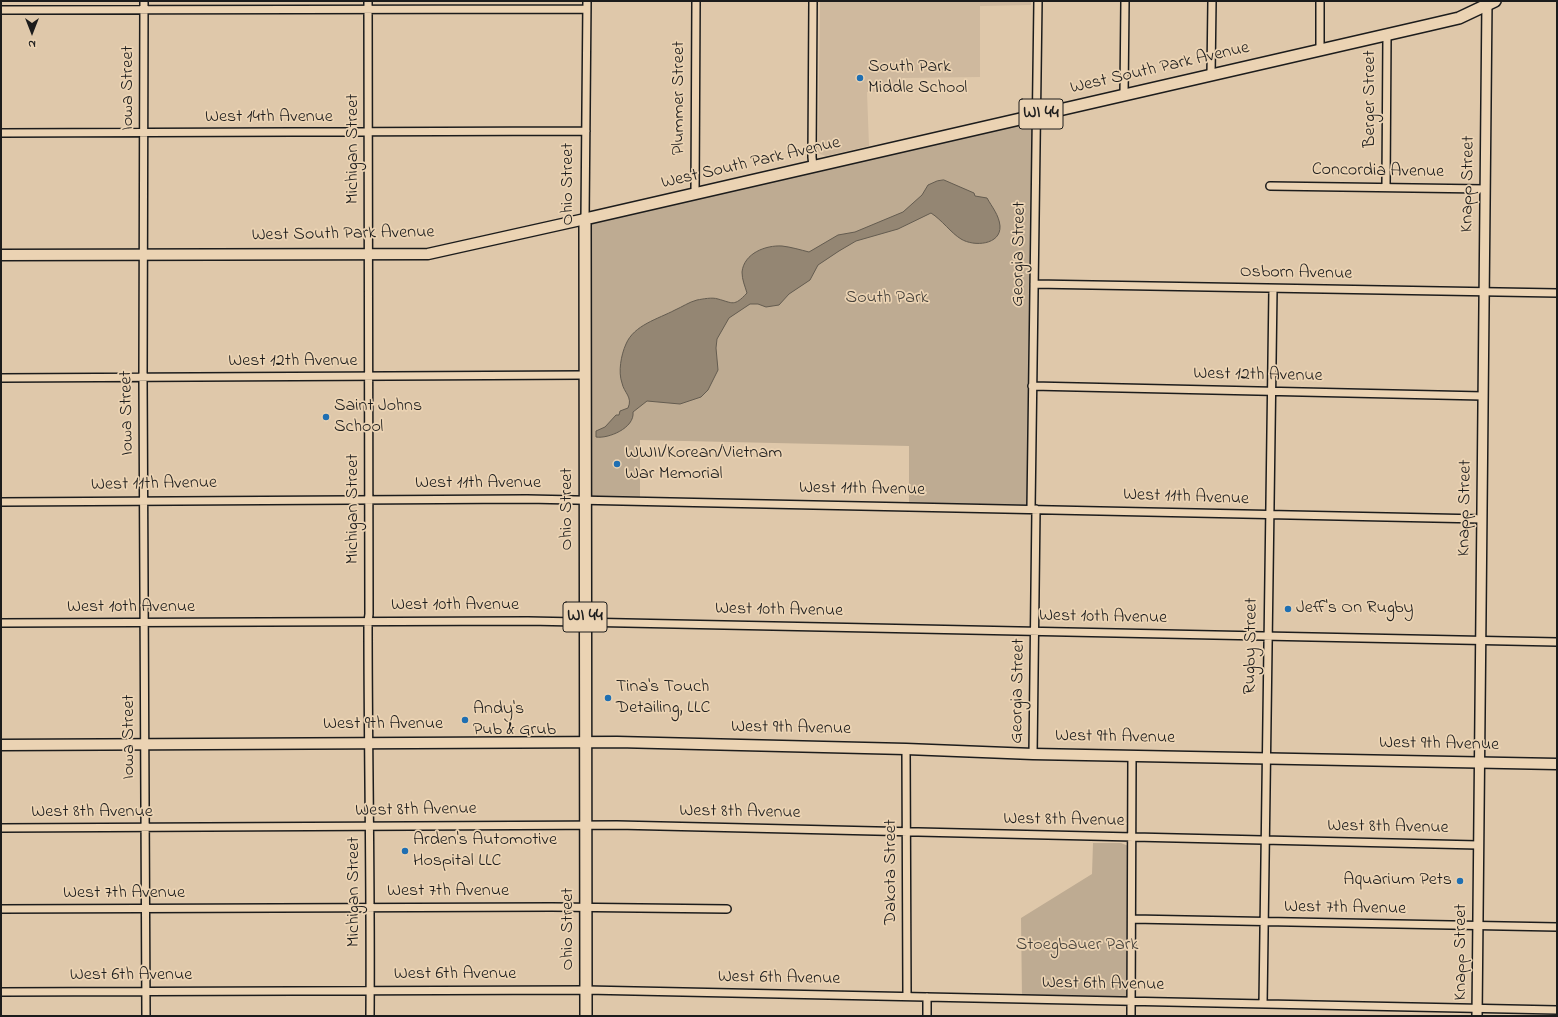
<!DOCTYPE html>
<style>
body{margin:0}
#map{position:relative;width:1558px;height:1017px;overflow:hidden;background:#dfc8aa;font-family:"Indie Flower",sans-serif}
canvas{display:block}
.frame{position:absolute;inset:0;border:2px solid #1c1c1c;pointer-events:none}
.north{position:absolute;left:12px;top:12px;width:40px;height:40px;-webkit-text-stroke:3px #ebd3b3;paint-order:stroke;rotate:180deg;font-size:11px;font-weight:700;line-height:16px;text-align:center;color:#1c1c1c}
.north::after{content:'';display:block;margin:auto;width:14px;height:18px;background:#1c1c1c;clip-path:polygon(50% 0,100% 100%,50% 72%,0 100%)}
</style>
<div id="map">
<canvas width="1558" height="1017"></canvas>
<div class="frame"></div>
<div class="north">N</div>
</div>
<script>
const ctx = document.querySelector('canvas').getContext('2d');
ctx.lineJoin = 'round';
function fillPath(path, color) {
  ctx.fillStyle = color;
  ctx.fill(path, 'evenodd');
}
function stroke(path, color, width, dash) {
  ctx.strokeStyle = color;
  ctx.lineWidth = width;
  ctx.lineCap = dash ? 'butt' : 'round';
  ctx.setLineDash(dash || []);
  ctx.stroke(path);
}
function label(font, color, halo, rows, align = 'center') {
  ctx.font = font + ' "Indie Flower",sans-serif';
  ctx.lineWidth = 3.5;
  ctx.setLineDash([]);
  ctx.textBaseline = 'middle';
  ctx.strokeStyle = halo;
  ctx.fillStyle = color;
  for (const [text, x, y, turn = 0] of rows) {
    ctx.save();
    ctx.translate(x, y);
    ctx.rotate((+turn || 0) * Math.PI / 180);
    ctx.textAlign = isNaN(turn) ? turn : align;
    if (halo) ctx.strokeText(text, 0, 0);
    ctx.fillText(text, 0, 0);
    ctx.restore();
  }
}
const built = new Path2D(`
 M820,1H1031V5L980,6V77L902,78V91L867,92L869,146L826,156L820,154L818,151Z`);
const green = new Path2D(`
 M1037,115L1031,508L909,506V446L640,440V501L585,500L586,219Z
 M1093,843H1121L1131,847V1001L1022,998L1021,918L1092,874Z`);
const water = new Path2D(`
 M944,180L974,193L975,196L987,198C992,207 999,215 1000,226C1001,245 974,247 961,239C951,233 942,220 931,213L898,229L856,241L839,251L818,265L810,280L789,294L779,305L766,307L758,304H750L729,318L717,339L716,348L718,370L708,390L701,397L680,404L647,401L633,412C635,428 608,439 596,437V431L605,427L616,415H619L620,411L628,408C633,397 624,393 622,383C618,372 621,355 626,344C634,325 658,319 675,310C682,307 689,302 697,300C703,299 712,297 718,299C733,303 734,307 747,293C745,286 742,280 742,272C744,253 766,245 782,246C791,247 801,250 809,252L838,235L855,232L903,212L922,195L928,185L937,181Z`);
const minor = new Path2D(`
 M144,1L143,378L146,1016
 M368,1L369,614L368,622C368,753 371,885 370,1016
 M813,1L812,157L813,167
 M1,10L587,9
 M1320,50V1
 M1211,75L1212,1
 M1124,95L1125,1
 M1,133L586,131
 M1270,186L1485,189
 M1386,187L1387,35
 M695,194L696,1
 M585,219L587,1
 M1034,284L1557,293
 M1,378L585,375
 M1032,386L1483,396
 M1,502L527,499L1482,519
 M1031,508L1038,1
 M1,623L528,621L1557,642
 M906,749L907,996
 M1033,754L1036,509
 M1,828L617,825L1478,845
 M1,909L552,907L727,909
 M1132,919L1557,927
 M1,992L586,990L1557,1010
 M927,997V1016
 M1263,1004L1273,289
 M1131,1016L1132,756`);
const tertiary = new Path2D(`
 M1477,1016L1487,1`);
const secondary = new Path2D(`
 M1,255L428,254L585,219
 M1,745L617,742L906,749L1033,754L1557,764`);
const primary = new Path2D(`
 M586,1016L585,219L1429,25L1459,18L1495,1`);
const markers = [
 [860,78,4,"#1f6fb2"],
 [326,417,4,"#1f6fb2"],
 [617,464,4,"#1f6fb2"],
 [1288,609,4,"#1f6fb2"],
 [608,698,4,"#1f6fb2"],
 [465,720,4,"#1f6fb2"],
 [405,851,4,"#1f6fb2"],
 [1460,881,4,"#1f6fb2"]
];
const shields = [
 [1041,114,44],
 [585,617,44]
];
const shieldNames = [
 ["WI 44",1041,114],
 ["WI 44",585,617]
];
const poiNames = [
 ["South Park",868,68],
 ["Middle School",868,89],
 ["Saint Johns",334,407],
 ["School",334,428],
 ["WWII/Korean/Vietnam",625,454],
 ["War Memorial",625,475],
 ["Jeff's On Rugby",1296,609],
 ["Tina's Touch",616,688],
 ["Detailing, LLC",616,709],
 ["Andy's",473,710],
 ["Pub & Grub",473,731],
 ["Arden's Automotive",413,841],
 ["Hospital LLC",413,862],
 ["Aquarium Pets",1452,881,"right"]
];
const streetNames = [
 ["West South Park Avenue",1160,69,-13],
 ["Iowa Street",129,88,-90],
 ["Plummer Street",680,98,-90],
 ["Berger Street",1371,99,-90],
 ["West 14th Avenue",269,118],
 ["Michigan Street",354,149,-90],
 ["West South Park Avenue",751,164,-13],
 ["Concordia Avenue",1378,172,1],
 ["Ohio Street",569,184,-90],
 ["Knapp Street",1469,184,-89],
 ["West South Park Avenue",343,235,-1],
 ["Georgia Street",1020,254,-89],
 ["Osborn Avenue",1296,274,1],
 ["West 12th Avenue",293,362],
 ["West 12th Avenue",1258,376,1],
 ["Iowa Street",128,413,-91],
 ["West 11th Avenue",478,484],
 ["West 11th Avenue",154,485,-1],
 ["West 11th Avenue",862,490,1],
 ["West 11th Avenue",1186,498,2],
 ["Knapp Street",1466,508,-89],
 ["Michigan Street",354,509,-90],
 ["Ohio Street",568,509,-90],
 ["West 10th Avenue",455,606],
 ["West 10th Avenue",131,608],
 ["West 10th Avenue",779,611,1],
 ["West 10th Avenue",1103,618,1],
 ["Rugby Street",1252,646,-89],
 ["Georgia Street",1019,691,-89],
 ["West 9th Avenue",383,725],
 ["West 9th Avenue",791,729,1],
 ["Iowa Street",130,737,-90],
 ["West 9th Avenue",1115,738,1],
 ["West 9th Avenue",1439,745,1],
 ["West 8th Avenue",416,811,-1],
 ["West 8th Avenue",92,813],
 ["West 8th Avenue",740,813,1],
 ["West 8th Avenue",1064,821,1],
 ["West 8th Avenue",1388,828,1],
 ["Dakota Street",892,872,-90],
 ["Michigan Street",355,892,-90],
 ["West 7th Avenue",448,892],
 ["West 7th Avenue",124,894],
 ["West 7th Avenue",1345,909,1],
 ["Ohio Street",569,929,-90],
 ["Knapp Street",1462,952,-90],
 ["West 6th Avenue",455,975],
 ["West 6th Avenue",131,976],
 ["West 6th Avenue",779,979,1],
 ["West 6th Avenue",1103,985,1]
];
const parkNames = [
 ["South Park",887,299],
 ["Stoegbauer Park",1077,946]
];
fillPath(built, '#cfb99e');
fillPath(green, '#beab92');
fillPath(water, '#948673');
stroke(water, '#645c50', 1);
stroke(minor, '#1c1c1c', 10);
stroke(tertiary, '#1c1c1c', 12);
stroke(secondary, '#1c1c1c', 13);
stroke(primary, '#1c1c1c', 14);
stroke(minor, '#ebd3b3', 7);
stroke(tertiary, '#ebd3b3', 9);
stroke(secondary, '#ebd3b3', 10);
stroke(primary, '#ebd3b3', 11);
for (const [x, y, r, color] of markers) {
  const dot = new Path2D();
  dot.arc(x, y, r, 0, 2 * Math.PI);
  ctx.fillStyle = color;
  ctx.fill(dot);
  stroke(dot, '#ebd3b3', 1.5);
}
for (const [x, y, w] of shields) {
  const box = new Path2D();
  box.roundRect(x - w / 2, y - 15, w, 30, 3);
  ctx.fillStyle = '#ebd3b3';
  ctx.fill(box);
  stroke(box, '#1c1c1c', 1);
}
label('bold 17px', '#1c1c1c', null, shieldNames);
label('18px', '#1c1c1c', '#ebd3b3', poiNames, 'left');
label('18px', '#1c1c1c', '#ebd3b3', streetNames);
label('18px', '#44403a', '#ebd3b3', parkNames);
</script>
